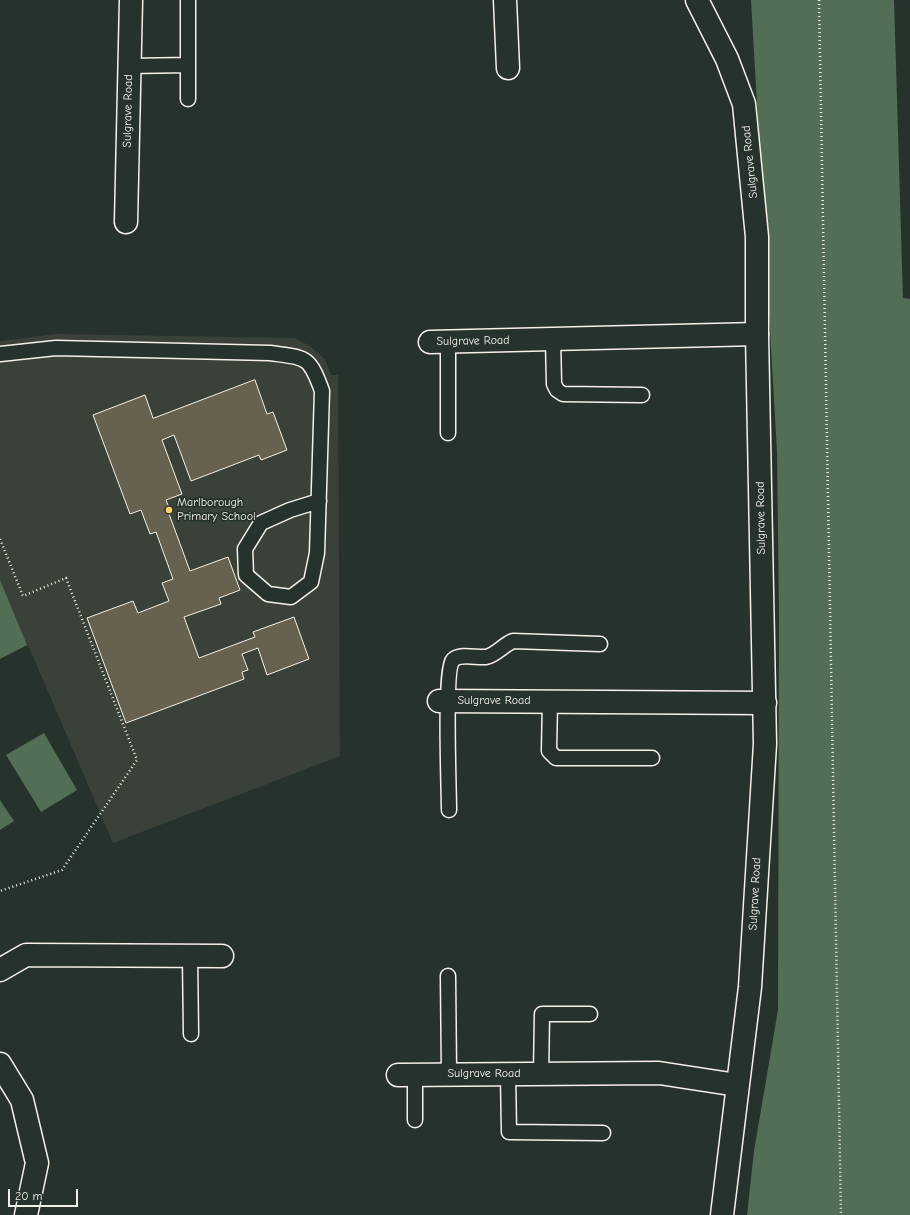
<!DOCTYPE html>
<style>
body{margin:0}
#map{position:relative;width:910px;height:1215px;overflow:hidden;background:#26332d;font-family:"Comic Neue",sans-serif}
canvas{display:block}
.scale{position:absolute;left:8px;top:1189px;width:70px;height:18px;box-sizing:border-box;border:2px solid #f4f1e8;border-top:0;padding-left:5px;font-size:12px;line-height:14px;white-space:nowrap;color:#f4f1e8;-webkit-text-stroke:3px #26332d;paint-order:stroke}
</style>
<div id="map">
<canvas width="910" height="1215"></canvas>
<div class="scale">20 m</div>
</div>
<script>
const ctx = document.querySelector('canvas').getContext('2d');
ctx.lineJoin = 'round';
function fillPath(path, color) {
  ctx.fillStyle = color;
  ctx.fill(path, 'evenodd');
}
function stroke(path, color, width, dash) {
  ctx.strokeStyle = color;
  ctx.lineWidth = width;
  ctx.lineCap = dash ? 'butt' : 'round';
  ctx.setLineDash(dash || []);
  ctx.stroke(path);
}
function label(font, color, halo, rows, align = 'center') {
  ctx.font = font + ' "Comic Neue",sans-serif';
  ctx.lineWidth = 3.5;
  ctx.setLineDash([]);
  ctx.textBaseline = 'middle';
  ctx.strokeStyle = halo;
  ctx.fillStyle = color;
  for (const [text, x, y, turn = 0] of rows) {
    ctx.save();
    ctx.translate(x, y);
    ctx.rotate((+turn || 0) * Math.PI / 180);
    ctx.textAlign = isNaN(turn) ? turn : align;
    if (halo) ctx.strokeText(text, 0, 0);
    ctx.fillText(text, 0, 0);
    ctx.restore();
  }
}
const built = new Path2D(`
 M57,334L294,338L310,346L325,359L331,375H338L340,756L113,843L28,645L0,659V341Z`);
const green = new Path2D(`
 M751,0H894L903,298L910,299V1215H747L754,1151L778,1010L779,616L777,452Z
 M0,580L27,645L0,659Z
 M44,733L77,790L41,812L6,755Z
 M0,800L14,821L0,830Z`);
const building = new Path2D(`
 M255,380L267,414L273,412L287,450L261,460L259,455L191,481L174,435L162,440L182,494L166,500L170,510L168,511L190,571L228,557L240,590L219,598L221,604L184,617L199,658L255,637L253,632L294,617L309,659L267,675L258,648L242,654L248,670L242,672L244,679L126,723L87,618L133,601L138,613L169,601L162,583L173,579L156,532L150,534L141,510L130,514L93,415L145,395L153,418Z`);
const path = new Path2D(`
 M819,0L841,1215
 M0,539L23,596L66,578L137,760L62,870L0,891`);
const service = new Path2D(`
 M129,66L188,65
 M188,99V0
 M553,339L554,384L557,390L563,394L642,395
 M0,354L56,348L270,353C306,358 309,355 322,391L317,553L311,582L291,597L268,594L246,575L245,549L261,523L290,510L319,501
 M448,433V341
 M550,701L549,751L556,758H652
 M449,810C449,790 444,670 453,660C460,653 477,658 486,657C496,655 503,645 513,641L600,644
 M190,956L191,1034
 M448,976L449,1074
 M508,1074L509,1132L603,1133
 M541,1074L542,1014H590
 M415,1075V1120`);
const minor = new Path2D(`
 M505,0L508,68
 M126,222L131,0
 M430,342L757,334
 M439,701L765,703
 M0,970L26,955L222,956
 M0,1064L22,1100L37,1163L26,1215
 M398,1075L659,1073L737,1085`);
const tertiary = new Path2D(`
 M697,0L727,59L744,104L757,237V334L765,744L750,987L722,1215`);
const markers = [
 [169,510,4,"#ffd166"]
];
const streetNames = [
 ["Sulgrave Road",128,111,-89],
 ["Sulgrave Road",750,162,-96],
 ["Sulgrave Road",473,341,-1],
 ["Sulgrave Road",761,518,-91],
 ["Sulgrave Road",494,701],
 ["Sulgrave Road",755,894,-87],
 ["Sulgrave Road",484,1074]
];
const poiNames = [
 ["Marlborough",177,503],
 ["Primary School",177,517]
];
fillPath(built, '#3a4138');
fillPath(green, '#526e55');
fillPath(building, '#676250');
stroke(building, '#f4f1e8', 1);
stroke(service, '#f4f1e8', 17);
stroke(minor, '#f4f1e8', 25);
stroke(tertiary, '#f4f1e8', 25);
stroke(path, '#f4f1e8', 2.5, [1, 3]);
stroke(service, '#26332d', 14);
stroke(minor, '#26332d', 22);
stroke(tertiary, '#26332d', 22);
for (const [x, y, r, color] of markers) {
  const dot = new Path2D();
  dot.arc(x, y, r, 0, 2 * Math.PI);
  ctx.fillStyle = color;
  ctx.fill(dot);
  stroke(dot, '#26332d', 1.5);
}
label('12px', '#f4f1e8', '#26332d', streetNames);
label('12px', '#f4f1e8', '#26332d', poiNames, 'left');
</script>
